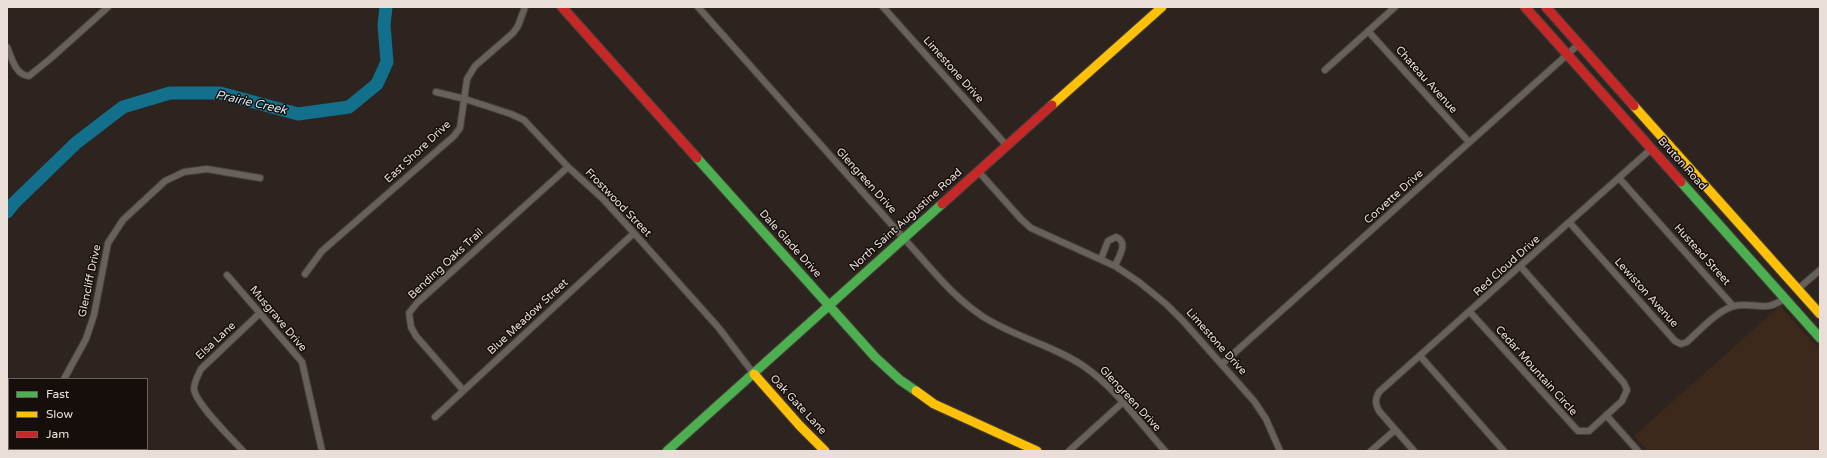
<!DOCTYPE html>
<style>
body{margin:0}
#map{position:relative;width:1827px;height:458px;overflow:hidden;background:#2d241f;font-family:"Varela Round",sans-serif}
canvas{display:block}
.frame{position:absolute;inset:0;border:8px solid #e9ded8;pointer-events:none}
.legend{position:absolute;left:8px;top:378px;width:140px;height:72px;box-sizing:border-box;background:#160e0a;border:1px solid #6a615c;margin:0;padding:5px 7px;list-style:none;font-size:12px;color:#e9ded8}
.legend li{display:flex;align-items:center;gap:8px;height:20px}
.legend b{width:20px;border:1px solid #6a615c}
</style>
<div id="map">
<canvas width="1827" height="458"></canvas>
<div class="frame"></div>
<ul class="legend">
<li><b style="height:5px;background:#4caf50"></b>Fast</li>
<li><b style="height:5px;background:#ffc107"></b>Slow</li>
<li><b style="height:5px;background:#c62828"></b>Jam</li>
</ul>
</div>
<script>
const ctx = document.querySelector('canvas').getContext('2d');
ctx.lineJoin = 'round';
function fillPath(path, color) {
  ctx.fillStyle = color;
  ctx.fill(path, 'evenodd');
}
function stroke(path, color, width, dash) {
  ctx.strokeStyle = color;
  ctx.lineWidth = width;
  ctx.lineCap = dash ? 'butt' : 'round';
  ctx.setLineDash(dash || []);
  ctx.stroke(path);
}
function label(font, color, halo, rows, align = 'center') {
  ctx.font = font + ' "Varela Round",sans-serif';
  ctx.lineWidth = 3;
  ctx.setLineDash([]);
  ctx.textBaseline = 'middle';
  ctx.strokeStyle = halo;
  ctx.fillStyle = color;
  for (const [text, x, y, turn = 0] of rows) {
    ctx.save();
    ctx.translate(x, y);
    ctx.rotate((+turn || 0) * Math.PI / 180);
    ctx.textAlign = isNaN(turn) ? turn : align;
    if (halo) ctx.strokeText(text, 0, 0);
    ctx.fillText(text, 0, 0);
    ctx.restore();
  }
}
const built = new Path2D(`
 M1780,306L1820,350V451H1648L1634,436Z`);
const river = new Path2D(`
 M7,212L14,203L76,143L123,107L170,93H220L298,114L349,107L377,84L387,62L384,25L386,7`);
const street = new Path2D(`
 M698,7L941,280C953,293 967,306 982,316C1014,337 1053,345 1085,367C1116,389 1140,423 1165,451
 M883,7L1007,146
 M1368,31L1469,142
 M7,47C12,58 15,75 29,76L50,59L108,7
 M1325,70L1395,7
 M436,92L465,99L511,114L524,120L568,167L603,199L634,233L718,327L754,374
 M978,171L1021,219L1031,228L1115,266L1139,282L1166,304L1184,322L1254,401L1266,419L1280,451
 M1619,178L1733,306
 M1570,223L1675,341L1681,344L1687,342C1699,331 1718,310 1734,306C1755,301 1764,314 1785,298
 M1101,259L1108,241L1116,237C1129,242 1119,256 1115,266
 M305,274L322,251L454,136L460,128L467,79L475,66L513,33L518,26L525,7
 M227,275L302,362L322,451
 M1798,289L1820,270
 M1470,312L1578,431H1589L1622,401L1627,390L1624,383L1521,267
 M1421,357L1504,451
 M1222,364L1579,44
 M64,379L86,339L94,315L108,243L123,220L165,181L184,172L207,169L260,178
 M463,390L416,336L411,327L409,313L417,303L568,167
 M1606,415L1638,451
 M435,417L634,233
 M105,449L107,451
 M23,451L24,449
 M243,451C233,440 195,403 194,389C194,382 198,375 201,369L260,313
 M1069,451L1122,403
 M1371,451L1395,430
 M1414,451L1379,411C1375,403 1375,399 1379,392L1651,149`);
const fast = new Path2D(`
 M697,158L875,357L900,380L916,391
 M1681,182L1820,338
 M667,451L942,204`);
const slow = new Path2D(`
 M1052,105L1162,7
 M1634,106L1820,314
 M754,374L800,426L825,451
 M916,391L934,404L1037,451`);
const jam = new Path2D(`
 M562,7L697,158
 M1525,7L1681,182
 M1546,7L1634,106
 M942,204L1052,105`);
const streetNames = [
 ["Limestone Drive",953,70,48],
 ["Chateau Avenue",1426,80,48],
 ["East Shore Drive",418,152,-43],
 ["Bruton Road",1682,164,48],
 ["Glengreen Drive",866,181,48],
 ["Corvette Drive",1394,197,-42],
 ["Frostwood Street",618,203,46],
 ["North Saint Augustine Road",906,220,-42],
 ["Dale Glade Drive",790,244,48],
 ["Hustead Street",1702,255,48],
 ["Bending Oaks Trail",446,264,-43],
 ["Red Cloud Drive",1507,266,-42],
 ["Glencliff Drive",90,281,-78],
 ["Lewiston Avenue",1646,293,48],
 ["Blue Meadow Street",528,317,-43],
 ["Musgrave Drive",278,319,50],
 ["Elsa Lane",216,341,-43],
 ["Limestone Drive",1216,342,48],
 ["Cedar Mountain Circle",1536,371,48],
 ["Glengreen Drive",1130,399,47],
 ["Oak Gate Lane",798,405,47]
];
const waterNames = [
 ["Prairie Creek",251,103,13]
];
fillPath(built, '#3d291c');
stroke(river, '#12708c', 13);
stroke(street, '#47403b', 8);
stroke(fast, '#47403b', 11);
stroke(slow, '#47403b', 11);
stroke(jam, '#47403b', 11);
stroke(street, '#67605b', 6);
stroke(fast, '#4caf50', 9);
stroke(slow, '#ffc107', 9);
stroke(jam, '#c62828', 9);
label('11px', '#e9ded8', '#160e0a', streetNames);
label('italic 12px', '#cee7f2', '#160e0a', waterNames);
</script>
